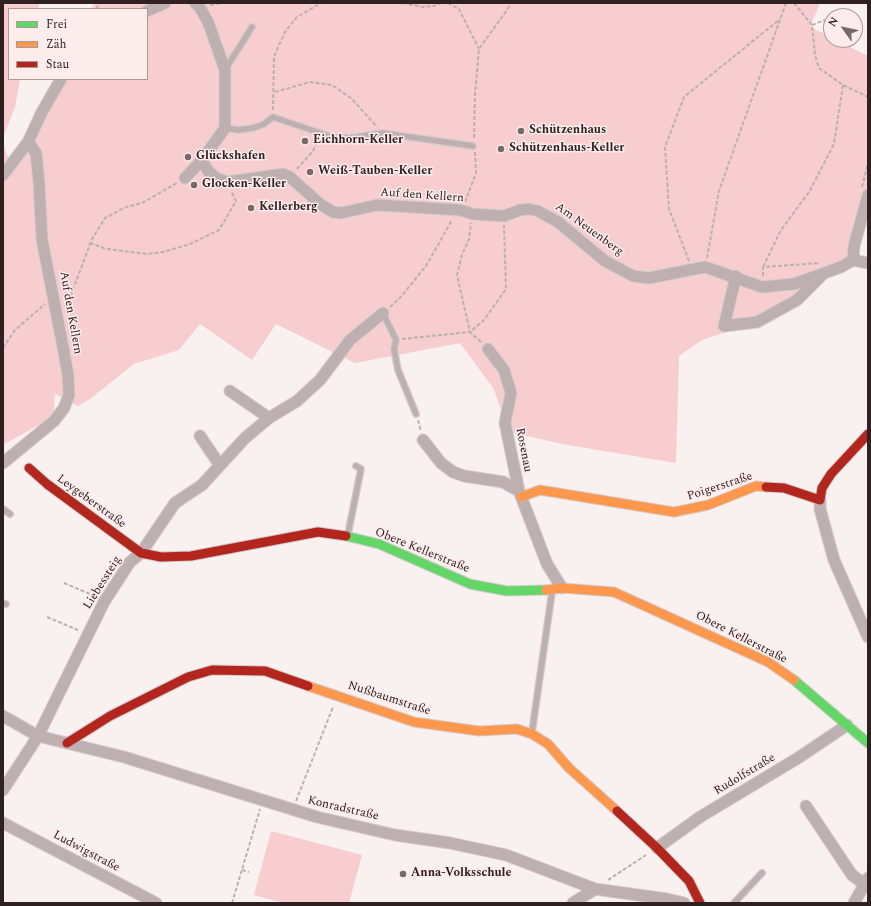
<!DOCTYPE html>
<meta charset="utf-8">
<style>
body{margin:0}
#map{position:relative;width:871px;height:906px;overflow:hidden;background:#f9f0f0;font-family:Spectral,serif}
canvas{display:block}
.frame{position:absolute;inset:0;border:4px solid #2f2021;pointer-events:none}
.legend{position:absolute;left:8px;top:8px;width:140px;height:72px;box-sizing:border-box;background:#fdecec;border:1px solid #ab9a9b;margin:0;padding:5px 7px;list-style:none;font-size:12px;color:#2f2021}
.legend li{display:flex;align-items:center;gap:8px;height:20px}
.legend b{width:20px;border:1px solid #ab9a9b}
.north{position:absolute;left:823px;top:8px;width:40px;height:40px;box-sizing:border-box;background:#fdecec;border:1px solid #ab9a9b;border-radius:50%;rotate:303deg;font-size:11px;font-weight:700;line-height:16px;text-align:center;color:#2f2021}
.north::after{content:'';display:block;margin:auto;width:14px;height:18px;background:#766969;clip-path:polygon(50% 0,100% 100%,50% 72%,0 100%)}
</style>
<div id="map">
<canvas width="871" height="906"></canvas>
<div class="frame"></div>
<ul class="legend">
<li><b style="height:5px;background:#63d668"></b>Frei</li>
<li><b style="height:5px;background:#ff974d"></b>Zäh</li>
<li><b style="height:5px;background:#b3261e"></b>Stau</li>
</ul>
<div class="north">N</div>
</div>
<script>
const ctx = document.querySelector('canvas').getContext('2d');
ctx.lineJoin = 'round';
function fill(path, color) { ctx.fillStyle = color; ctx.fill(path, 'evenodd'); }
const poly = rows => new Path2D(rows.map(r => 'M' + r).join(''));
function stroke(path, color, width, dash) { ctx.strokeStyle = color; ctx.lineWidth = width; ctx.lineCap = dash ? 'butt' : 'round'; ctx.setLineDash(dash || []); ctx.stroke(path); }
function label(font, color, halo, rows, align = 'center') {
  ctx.font = font + ' Spectral,serif'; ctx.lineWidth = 3; ctx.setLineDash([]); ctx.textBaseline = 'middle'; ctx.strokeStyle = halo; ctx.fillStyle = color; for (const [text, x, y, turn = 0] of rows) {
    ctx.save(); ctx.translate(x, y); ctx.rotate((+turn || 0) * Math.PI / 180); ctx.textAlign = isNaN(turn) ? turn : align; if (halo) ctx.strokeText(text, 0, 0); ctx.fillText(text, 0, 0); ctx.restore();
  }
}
const green = poly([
 [3,3,40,3,38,9,9,9,9,79,20,79,15,107,4,135,4,147,9,160,32,125,56,79,147,79,147,9,91,9,94,3,820,3,810,27,831,37,831,40,836,40,868,56,868,181,849,259,766,319,702,340,679,356,676,463,562,444,510,432,493,388,460,343,355,363,276,324,252,360,200,324,179,350,134,364,90,399,78,406,55,394,53,417,3,445],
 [271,831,362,855,349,903,284,903,254,895]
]);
const path = poly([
 [403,3,422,7,434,6,442,3],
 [448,3,459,9,479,49],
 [794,3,812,25,815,55,819,68,843,85,868,97],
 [210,5,221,3],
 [96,9,100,3],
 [812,25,825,20],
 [275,92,310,82,332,85,352,99,377,127],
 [273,110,274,57,279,45,285,32,297,17,321,3],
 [474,138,475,94,479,49,509,7,510,3],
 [297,169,313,151,318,138],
 [862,187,868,163],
 [465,202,476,173,475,152],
 [90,243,106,249,146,254,163,252,190,244,219,230,236,201,231,191],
 [707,258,719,191,786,3],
 [689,261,669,209,665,147,684,97,780,19],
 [763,267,781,230,809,192,834,144,843,85],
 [763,276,763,267,820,263],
 [64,297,71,295,92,239,105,218,126,207,142,203,177,183],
 [390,307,399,299,426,266,452,220],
 [402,339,470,332,457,275,462,255,469,239,471,223],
 [481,342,470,332,484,320,506,289,504,225],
 [3,348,15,330,45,304],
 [418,420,421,431],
 [64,583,97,597],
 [47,617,78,630],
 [296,801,333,707],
 [242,870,249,872],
 [608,880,646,855],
 [232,903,260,809]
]);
const lane = poly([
 [225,70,252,27],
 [225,128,238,130,253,128,264,124,273,117,332,137,350,138,382,133,473,146],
 [383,313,396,340,394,349,398,370,416,414],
 [3,509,10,514],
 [348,534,361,469,356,466],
 [3,603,6,604],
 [532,732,552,592],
 [734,903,762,873]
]);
const street = poly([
 [147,11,165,3],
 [202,160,208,171,216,178,227,182,283,174,290,177,320,204,333,212,341,213,377,205,460,210,473,214,504,216,520,210,529,209,538,211,558,222,605,261,633,276,649,278,705,267,762,287,794,284,841,267,853,260],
 [3,175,28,142,42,112,61,79],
 [185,178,202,160,225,128,225,70,208,22,199,6,195,3],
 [853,260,854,246,868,195],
 [853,260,868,263],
 [736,276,724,326,757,322,797,300,822,275],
 [488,349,504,370,511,393,505,423,519,491,547,564,562,588],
 [230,391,269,418],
 [200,436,219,464],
 [423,440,441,463,453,472,464,476,503,482,519,491],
 [3,463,54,421,64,408,69,395,68,375,63,347,42,240,39,183,36,153,28,142],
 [820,500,820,509,834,560,868,637],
 [3,716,38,736,124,757,317,817,395,835,450,843,506,855,595,889,667,899,684,903],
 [3,790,38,736,104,602,130,562,141,553,175,503,202,485,245,438,269,418,297,401,320,380,350,340,383,313],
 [806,806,852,875,864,884],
 [3,823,156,903],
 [657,848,700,817,798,758,847,725],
 [573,903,595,889],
 [854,903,868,878]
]);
const fast = poly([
 [346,536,379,544,470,584,507,591,546,590],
 [794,680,868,743]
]);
const slow = poly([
 [521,497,540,490,674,512,708,505,756,486,766,487],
 [546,590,562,588,614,592,768,662,794,680],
 [308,686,414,722,479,731,517,729,532,734,548,744,569,768,617,811]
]);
const jam = poly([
 [29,468,47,484,141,553,161,557,191,556,318,532,346,536],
 [766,487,784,488,820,500,822,488,831,474,868,434],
 [67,743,110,716,188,677,212,670,265,671,308,686],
 [617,811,657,848,689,881,700,903]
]);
const markers = [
 [521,131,4,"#766969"],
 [305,141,4,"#766969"],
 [501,149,4,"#766969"],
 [188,157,4,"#766969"],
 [310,172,4,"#766969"],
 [194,185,4,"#766969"],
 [251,208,4,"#766969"],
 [403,874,4,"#766969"]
];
const poiNames = [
 ["Schützenhaus",529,131],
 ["Eichhorn-Keller",313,141],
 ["Schützenhaus-Keller",509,149],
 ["Glückshafen",196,157],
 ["Weiß-Tauben-Keller",318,172],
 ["Glocken-Keller",202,185],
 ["Kellerberg",259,208],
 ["Anna-Volksschule",411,874]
];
const streetNames = [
 ["Auf den Kellern",422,196,4],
 ["Am Neuenberg",589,230,36],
 ["Auf den Kellern",70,313,80],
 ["Rosenau",523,450,79],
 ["Poigerstraße",720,487,-18],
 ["Leygeberstraße",91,502,36],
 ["Obere Kellerstraße",422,551,22],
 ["Liebessteig",103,583,-58],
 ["Obere Kellerstraße",741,638,27],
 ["Nußbaumstraße",389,699,18],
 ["Rudolfstraße",745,775,-31],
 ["Konradstraße",343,809,13],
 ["Ludwigstraße",86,852,28]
];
fill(green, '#f7cdd0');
stroke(lane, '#d4cbcc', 8);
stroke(street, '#d4cbcc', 13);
stroke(fast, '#d4cbcc', 11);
stroke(slow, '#d4cbcc', 11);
stroke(jam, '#d4cbcc', 11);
stroke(path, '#bcb1b1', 2, [4, 2]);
stroke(lane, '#beafb0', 5.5);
stroke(street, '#beafb0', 11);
stroke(fast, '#63d668', 9);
stroke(slow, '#ff974d', 9);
stroke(jam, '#b3261e', 9);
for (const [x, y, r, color] of markers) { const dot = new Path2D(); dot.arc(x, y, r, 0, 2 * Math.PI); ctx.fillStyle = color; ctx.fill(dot); stroke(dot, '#fdecec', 1.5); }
label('bold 12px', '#2f2021', '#fdecec', poiNames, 'left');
label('12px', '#2f2021', '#fdecec', streetNames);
</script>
